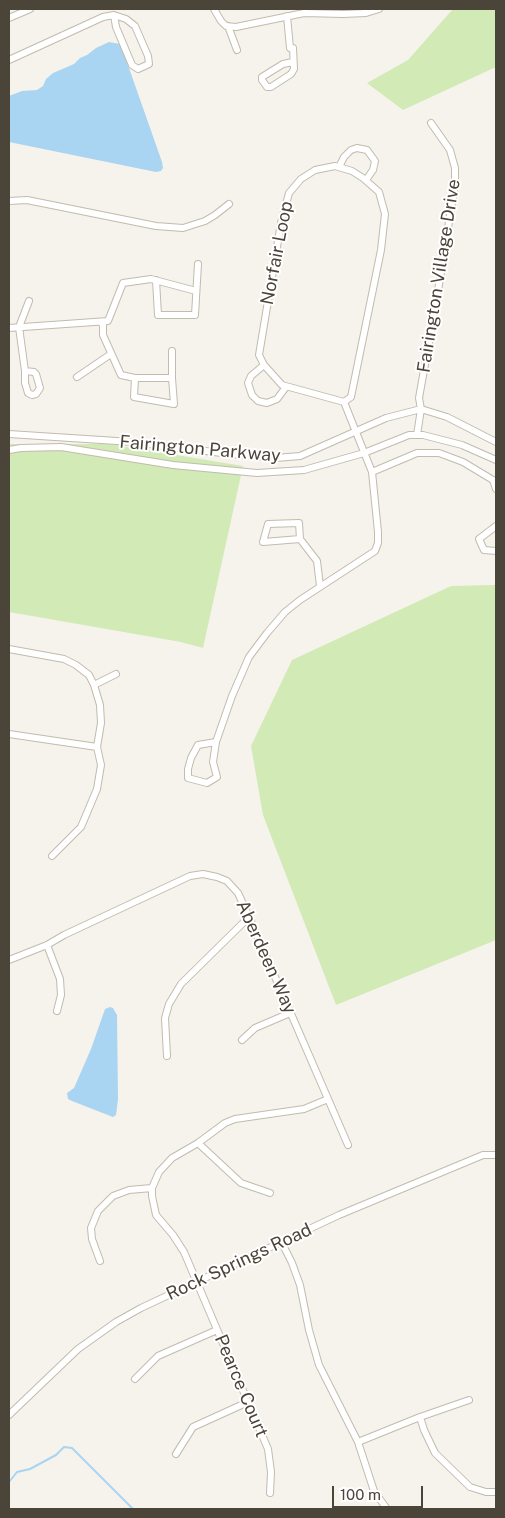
<!DOCTYPE html>
<style>
body{margin:0}
#map{position:relative;width:505px;height:1518px;overflow:hidden;background:#f6f3ec;font-family:"Public Sans",sans-serif}
canvas{display:block}
.frame{position:absolute;inset:0;border:10px solid #4b4439;pointer-events:none}
.scale{position:absolute;left:332px;top:1486px;width:91px;height:22px;box-sizing:border-box;border:2px solid #4b4439;border-top:0;padding-left:6px;font-size:15px;line-height:18px;white-space:nowrap;color:#4b4439;-webkit-text-stroke:4px #fff;paint-order:stroke}
</style>
<div id="map">
<canvas width="505" height="1518"></canvas>
<div class="frame"></div>
<div class="scale">100 m</div>
</div>
<script>
const ctx = document.querySelector('canvas').getContext('2d');
ctx.lineJoin = 'round';
function fill(path, color) { ctx.fillStyle = color; ctx.fill(path, 'evenodd'); }
const poly = rows => new Path2D(rows.map(r => 'M' + r).join(''));
function stroke(path, color, width, dash) { ctx.strokeStyle = color; ctx.lineWidth = width; ctx.lineCap = dash ? 'butt' : 'round'; ctx.setLineDash(dash || []); ctx.stroke(path); }
function label(font, color, halo, rows, align = 'center') {
  ctx.font = font + ' "Public Sans",sans-serif'; ctx.lineWidth = 4; ctx.setLineDash([]); ctx.textBaseline = 'middle'; ctx.strokeStyle = halo; ctx.fillStyle = color; for (const [text, x, y, turn = 0] of rows) {
    ctx.save(); ctx.translate(x, y); ctx.rotate((+turn || 0) * Math.PI / 180); ctx.textAlign = isNaN(turn) ? turn : align; if (halo) ctx.strokeText(text, 0, 0); ctx.fillText(text, 0, 0); ctx.restore();
  }
}
const green = poly([
 [453,9,496,9,496,67,403,110,367,83,408,60],
 [9,444,109,444,243,466,203,648,181,642,9,612],
 [496,585,496,940,336,1005,263,815,251,746,292,660,451,586]
]);
const water = poly([
 [109,42,120,44,123,51,162,162,163,168,161,171,156,172,9,142,9,96,22,91,37,90,43,86,46,79,53,73,74,64,80,58,87,55,96,48],
 [110,1007,113,1008,117,1015,118,1099,116,1115,113,1117,72,1101,68,1099,67,1093,74,1088,91,1049,105,1009]
]);
const stream = poly([
 [9,1482,17,1472,30,1469,56,1455,64,1447,72,1448,133,1509]
]);
const minor = poly([
 [214,9,221,21,226,26,236,27,304,13,343,14,366,13,379,9],
 [287,16,290,48,293,48,294,69,291,74,271,87,267,87,262,80,262,77,283,64,293,62],
 [9,18,30,9],
 [228,26,237,50],
 [9,60,103,17,114,15,126,19,135,26,148,56,149,64,138,69,132,65,116,27,114,15],
 [339,167,344,157,351,150,357,148,367,150,375,161,373,170,366,180],
 [9,201,27,200,156,226,183,228,205,221,215,215,229,204],
 [156,280,158,315,195,315,198,264],
 [101,322,103,325,103,335,121,375,135,378,172,378],
 [9,328,108,321,123,283,151,279,196,291],
 [264,365,251,376,248,383,252,395,258,401,267,403,277,399,286,387],
 [25,371,34,372,36,374,40,388,36,394,32,395,28,393,25,383,25,371,19,327,29,301],
 [77,377,111,354],
 [135,378,134,397,174,404,172,378,172,351],
 [9,434,132,442,230,454,276,458,300,456,386,418,421,409,447,417,496,442],
 [417,435,421,409,419,398,437,297,455,184,455,168,450,150,431,123],
 [9,450,21,448,61,447,173,465,257,473,304,470,364,453,409,435,423,435,462,445,496,460],
 [372,472,417,453,439,453,463,462,493,480,496,489],
 [496,526,479,539,484,550,496,551],
 [300,539,263,542,268,524,299,523,300,539,317,561,320,586],
 [9,649,64,659,76,665,89,675,94,685,100,705,101,723,97,747,101,765,97,789,81,827,52,856],
 [94,685,116,674],
 [9,734,97,747],
 [216,742,213,762,217,777,207,783,188,778,188,769,191,758,198,745,216,742,232,696,249,657,267,633,285,612,300,600,375,551,378,543,378,532,372,472,344,402,282,385,264,365,259,355,281,223,289,193,301,179,315,170,335,166,352,171,363,178,379,192,385,214,381,250,351,397,344,402],
 [47,945,60,979,61,995,57,1011],
 [9,960,47,945,64,935,190,876,203,874,217,877,227,881,238,893,249,917,348,1145],
 [242,1040,255,1028,290,1013],
 [167,1056,165,1018,169,1004,181,984,249,917],
 [198,1143,241,1183,270,1193],
 [282,1243,292,1263,300,1285,309,1330,319,1365,358,1442,374,1491,387,1509],
 [100,1261,92,1239,91,1228,98,1211,113,1196,129,1190,152,1188],
 [135,1379,158,1356,217,1330],
 [9,1415,78,1349,116,1322,141,1308,339,1215,483,1155,496,1155],
 [420,1417,424,1430,435,1453,470,1487,486,1492,496,1492],
 [358,1442,420,1417,469,1400],
 [176,1454,193,1427,248,1402],
 [270,1493,271,1472,268,1449,184,1252,173,1235,156,1215,152,1196,152,1188,159,1172,172,1158,198,1143,225,1123,235,1119,304,1109,328,1099]
]);
const streetNames = [
 ["Norfair Loop",277,253,-79],
 ["Fairington Village Drive",439,276,-81],
 ["Fairington Parkway",200,449,5],
 ["Aberdeen Way",266,957,66],
 ["Rock Springs Road",239,1262,-25],
 ["Pearce Court",241,1386,67]
];
fill(green, '#d2eab5');
fill(water, '#a9d4f2');
stroke(stream, '#a9d4f2', 2);
stroke(minor, '#c2bbae', 8);
stroke(minor, '#fff', 6);
label('18px', '#4b4439', '#fff', streetNames);
</script>
